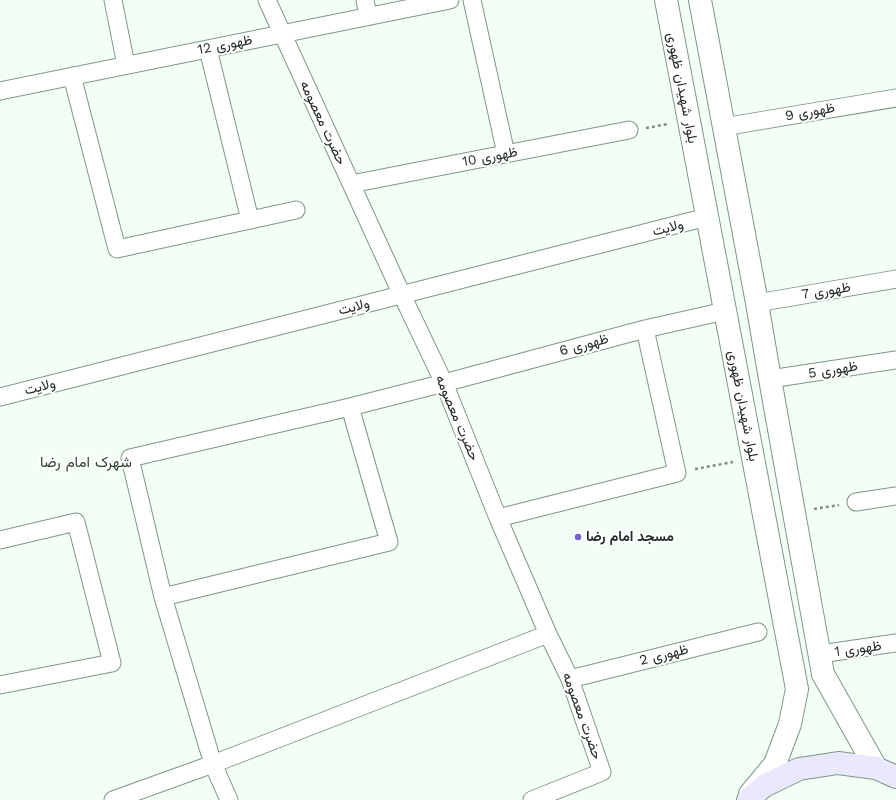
<!DOCTYPE html>
<meta charset="utf-8">
<style>
body{margin:0}
canvas{display:block;background:#f3fef6}
</style>
<canvas width="896" height="800"></canvas>
<script>
const ctx = document.querySelector('canvas').getContext('2d');
ctx.lineJoin = 'round';
const poly = rows => new Path2D(rows.map(r => 'M' + r).join(''));
function stroke(path, color, width, dash) { ctx.strokeStyle = color; ctx.lineWidth = width; ctx.lineCap = dash ? 'butt' : 'round'; ctx.setLineDash(dash || []); ctx.stroke(path); }
function label(font, color, halo, rows, align = 'center') {
  ctx.font = font + ' "Work Sans",Vazirmatn,sans-serif'; ctx.lineWidth = 4; ctx.setLineDash([]); ctx.textBaseline = 'middle'; ctx.strokeStyle = halo; ctx.fillStyle = color; for (const [text, x, y, turn = 0] of rows) {
    ctx.save(); ctx.translate(x, y); ctx.rotate((+turn || 0) * Math.PI / 180); ctx.textAlign = isNaN(turn) ? turn : align; if (halo) ctx.strokeText(text, 0, 0); ctx.fillText(text, 0, 0); ctx.restore();
  }
}
const path = poly([
 [646,128,668,124],
 [695,469,733,462],
 [814,509,839,505]
]);
const minor = poly([
 [113,0,126,65],
 [267,0,402,295,444,383,498,518,548,634,570,679,602,772,532,800],
 [365,0,368,16],
 [472,0,506,154],
 [208,49,250,220],
 [72,76,117,249,296,210],
 [0,91,450,0],
 [723,127,896,98],
 [351,184,629,130],
 [757,303,896,279],
 [770,379,896,360],
 [0,397,707,217],
 [856,502,896,496],
 [498,518,677,473,645,329],
 [0,540,76,522,112,663,0,685],
 [163,597,389,542,350,407],
 [820,654,896,643],
 [570,679,758,632],
 [113,800,213,764,548,634],
 [229,800,213,764,163,597,130,458,350,407,444,383,645,329,725,311]
]);
const tertiary = poly([
 [666,0,797,689,790,724,775,764,750,794],
 [700,0,757,303,770,379,823,674,876,768]
]);
const secondary = poly([
 [748,800,764,786,799,769,838,763,876,768,896,777]
]);
const markers = [
 [578,537,4,"#755ed8"]
];
const streetNames = [
 ["ظهوری 12",225,45,-11],
 ["بلوار شهیدان ظهوری",682,88,79],
 ["ظهوری 9",810,112,-10],
 ["حضرت معصومه",323,123,65],
 ["ظهوری 10",490,157,-11],
 ["ولایت",668,228,-14],
 ["ظهوری 7",826,291,-9],
 ["ولایت",354,307,-14],
 ["ظهوری 6",584,345,-15],
 ["ظهوری 5",833,370,-9],
 ["ولایت",40,387,-14],
 ["بلوار شهیدان ظهوری",743,406,79],
 ["حضرت معصومه",457,418,67],
 ["ظهوری 1",858,649,-8],
 ["ظهوری 2",664,655,-14],
 ["حضرت معصومه",582,716,70]
];
const poiNames = [
 ["مسجد امام رضا",586,537]
];
const neighbourhoodNames = [
 ["شهرک امام رضا",86,463]
];
stroke(minor, '#7e9885', 19);
stroke(tertiary, '#7e9885', 24);
stroke(secondary, '#7e9885', 24);
stroke(path, '#828d85', 2.5, [3, 3]);
stroke(minor, '#fff', 17);
stroke(tertiary, '#fff', 22);
stroke(secondary, '#eae8fe', 22);
for (const [x, y, r, color] of markers) { const dot = new Path2D(); dot.arc(x, y, r, 0, 2 * Math.PI); ctx.fillStyle = color; ctx.fill(dot); stroke(dot, '#fff', 1.5); }
label('14px', '#212b23', '#fff', streetNames);
label('bold 14px', '#212b23', '#fff', poiNames, 'left');
label('15px', '#29402f', '#fff', neighbourhoodNames);
</script>
